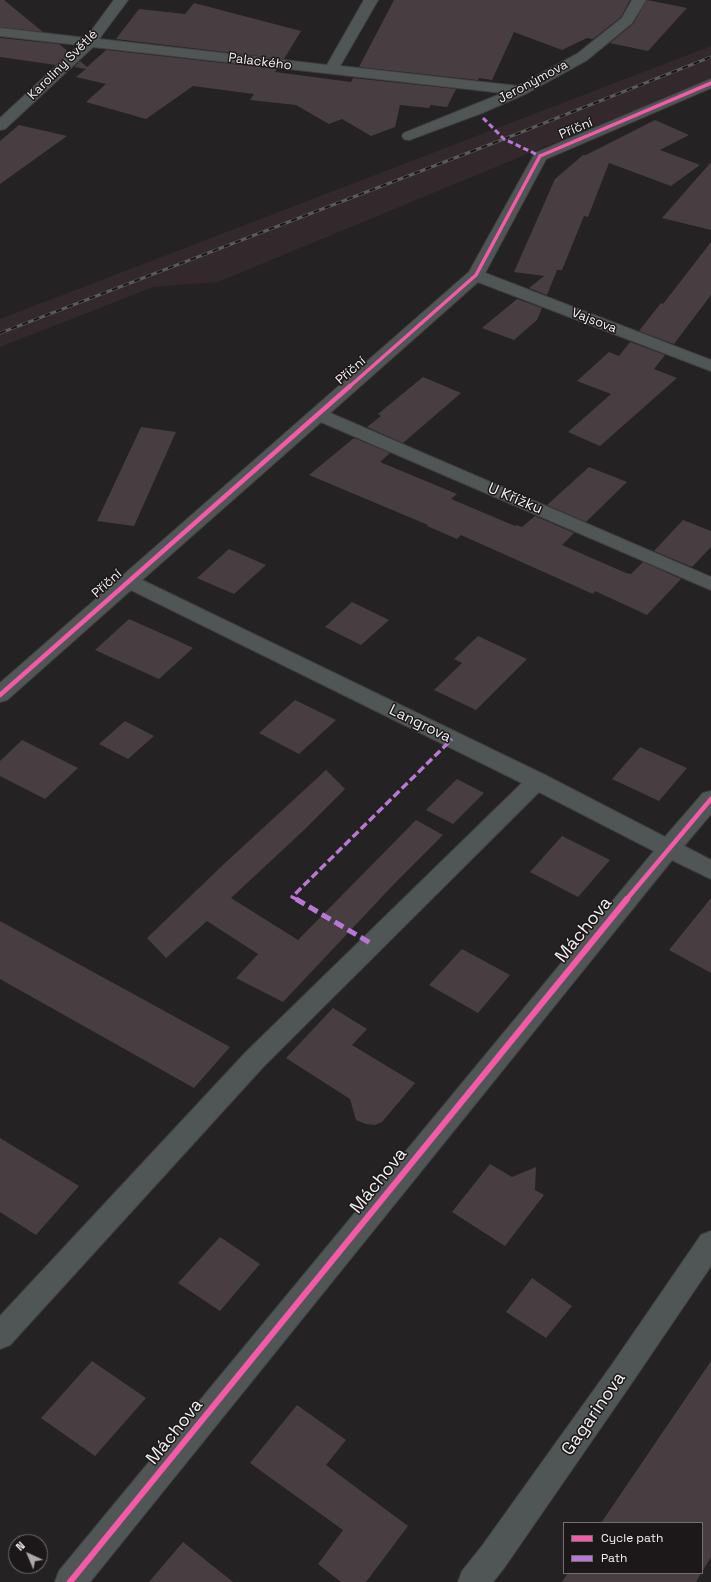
<!DOCTYPE html>
<meta charset="utf-8">
<style>
body{margin:0}
#map{position:relative;width:711px;height:1582px;overflow:hidden;background:#252223;font-family:"Space Grotesk",sans-serif}
canvas{display:block}
.legend{position:absolute;left:563px;top:1522px;width:140px;height:52px;box-sizing:border-box;background:#1c1819;border:1px solid #726f70;margin:0;padding:5px 7px;list-style:none;font-size:12px;color:#f4f1f2}
.legend li{display:flex;align-items:center;gap:8px;height:20px}
.legend b{width:20px;border:1px solid #726f70}
.north{position:absolute;left:8px;top:1534px;width:40px;height:40px;box-sizing:border-box;background:#1c1819;border:1px solid #726f70;border-radius:50%;rotate:316deg;font-size:11px;font-weight:700;line-height:16px;text-align:center;color:#f4f1f2}
.north::after{content:'';display:block;margin:auto;width:14px;height:18px;background:#aca9aa;clip-path:polygon(50% 0,100% 100%,50% 72%,0 100%)}
</style>
<div id="map">
<canvas width="711" height="1582"></canvas>
<ul class="legend">
<li><b style="height:5px;background:#f35aa7"></b>Cycle path</li>
<li><b style="height:5px;background:#ba77d6"></b>Path</li>
</ul>
<div class="north">N</div>
</div>
<script>
const ctx = document.querySelector('canvas').getContext('2d');
ctx.lineJoin = 'round';
function fill(path, color) { ctx.fillStyle = color; ctx.fill(path, 'evenodd'); }
const poly = rows => new Path2D(rows.map(r => 'M' + r).join(''));
function stroke(path, color, width, dash) { ctx.strokeStyle = color; ctx.lineWidth = width; ctx.lineCap = dash ? 'butt' : 'round'; ctx.setLineDash(dash || []); ctx.stroke(path); }
function label(font, color, halo, rows, align = 'center') {
  ctx.font = font + ' "Space Grotesk",sans-serif'; ctx.lineWidth = 3; ctx.setLineDash([]); ctx.textBaseline = 'middle'; ctx.strokeStyle = halo; ctx.fillStyle = color; for (const [text, x, y, turn = 0] of rows) {
    ctx.save(); ctx.translate(x, y); ctx.rotate((+turn || 0) * Math.PI / 180); ctx.textAlign = isNaN(turn) ? turn : align; if (halo) ctx.strokeText(text, 0, 0); ctx.fillText(text, 0, 0); ctx.restore();
  }
}
const built = poly([
 [711,46,711,78,218,282,153,287,0,347,0,319]
]);
const building = poly([
 [0,0,4,0,43,32,0,27],
 [394,0,630,0,621,17,593,39,587,38,562,50,514,32,492,80,479,78,478,80,359,67],
 [647,0,687,8,648,51,610,43,633,24],
 [194,3,301,31,284,59,116,39,139,9,185,14],
 [0,38,59,44,69,52,56,65,0,57],
 [106,50,277,69,275,72,351,82,353,78,456,89,447,107,431,105,429,108,400,105,395,127,371,136,342,119,329,124,296,105,250,100,254,94,193,86,146,119,86,102,106,84,76,77,86,69,74,67,80,61,87,67],
 [655,120,689,135,660,150,700,165,671,186,609,163,588,217,584,216,562,270,557,270,547,295,529,288,544,276,514,272,555,179,583,155,586,155],
 [19,125,67,136,0,184,0,141],
 [711,162,711,230,662,218],
 [711,242,711,295,674,344,639,331,661,303,663,304],
 [517,299,542,308,537,320,514,340,482,328],
 [630,342,665,355,654,369,677,378,600,446,568,432,611,394,577,381,609,352,619,356],
 [423,377,461,393,403,443,367,427,381,416,378,414],
 [141,427,176,432,134,526,97,521],
 [354,438,390,453,380,462,457,494,451,499,515,526,516,525,522,527,535,516,574,533,562,545,626,573,631,574,643,562,681,579,647,615,595,591,593,594,461,535,457,539,427,526,428,525,309,475],
 [589,467,627,482,586,522,547,505],
 [683,520,711,531,711,547,692,567,654,551],
 [229,549,266,565,234,594,197,578],
 [352,602,389,620,361,645,325,627],
 [129,619,174,639,193,648,159,679,95,650],
 [478,636,527,659,476,710,434,690,462,663,454,659],
 [295,700,336,720,299,754,259,733],
 [125,721,154,736,128,759,99,744],
 [22,740,78,768,45,799,0,776,0,761],
 [640,747,687,768,659,801,612,779],
 [326,770,345,789,303,831,231,898,298,940,416,820,443,835,395,883,283,1002,236,978,258,954,207,921,166,958,147,938,225,863],
 [457,779,484,793,453,824,426,810],
 [562,836,610,860,578,897,530,872],
 [711,898,711,973,669,950],
 [0,921,137,996,230,1047,194,1088,0,979],
 [462,949,510,975,478,1013,429,985],
 [333,1008,367,1029,352,1045,415,1083,382,1122,375,1125,366,1124,356,1120,350,1099,286,1058],
 [0,1138,79,1186,36,1235,0,1212],
 [490,1164,512,1177,536,1167,535,1190,544,1195,505,1246,452,1212],
 [220,1237,260,1264,220,1311,178,1283],
 [532,1278,572,1306,546,1338,506,1312],
 [92,1361,146,1398,95,1456,41,1418],
 [711,1361,711,1557,702,1572,702,1523,601,1523],
 [297,1405,346,1440,326,1465,408,1526,366,1582,341,1582,318,1564,343,1530,250,1463],
 [183,1542,233,1582,149,1582],
 [568,1573,701,1573,696,1582,562,1582]
]);
const minor = poly([
 [114,0,128,0,99,39,327,65,364,0,378,0,340,66,518,86,577,54,622,18,632,0,646,0,632,23,587,60,525,94,482,113,409,140,404,139,402,136,404,133,503,93,93,47,5,129,0,130,0,118,79,45,0,36,0,28,86,38,114,0],
 [711,79,711,88,546,159,485,273,711,360,711,371,478,282,330,413,711,577,711,590,321,422,142,580,545,775,665,837,703,793,711,791,711,814,684,846,711,860,711,879,672,860,90,1582,55,1582,59,1571,654,851,539,792,264,1066,10,1345,0,1349,0,1316,246,1052,522,783,131,590,7,700,0,702,0,683,469,272,535,153,711,79],
 [711,1231,711,1266,631,1384,504,1568,493,1582,458,1582,462,1571,482,1546,611,1366,701,1235,711,1231]
]);
const rail = poly([
 [0,333,504,139,711,57]
]);
const quietFar2 = poly([
 [483,118,504,139,540,156]
]);
const quietFar1 = poly([
 [298,900,292,897,452,739]
]);
const quiet = poly([
 [296,899,372,944]
]);
const cyclewayFar2 = poly([
 [349,387,476,275,540,156,711,83]
]);
const cyclewayFar1 = poly([
 [0,695,350,386],
 [626,900,711,799]
]);
const cycleway = poly([
 [70,1582,627,899]
]);
const farStreetnames = [
 ["Palackého",260,62,7],
 ["Karoliny Světlé",63,65,-45],
 ["Jeronýmova",533,82,-28],
 ["Příční",576,129,-23],
 ["Vajsova",594,321,21],
 ["Příční",351,371,-41],
 ["Příční",107,584,-42]
];
const streetNames = [
 ["U Křížku",515,499,23],
 ["Langrova",420,724,26]
];
const nearStreetnames = [
 ["Máchova",584,930,-51],
 ["Máchova",379,1181,-51],
 ["Gagarinova",594,1414,-55],
 ["Máchova",175,1432,-51]
];
fill(built, '#33292d');
fill(building, '#483e41');
stroke(minor, '#414040', 2);
fill(minor, '#505656');
stroke(rail, '#595a5a', 3);
stroke(rail, '#1c1819', 2, [6]);
stroke(quietFar2, '#ba77d6', 3, [5.5, 3]);
stroke(quietFar1, '#ba77d6', 3.5, [8, 3.5]);
stroke(quiet, '#ba77d6', 5, [10, 5]);
stroke(cyclewayFar2, '#f35aa7', 3.5);
stroke(cyclewayFar1, '#f35aa7', 4.5);
stroke(cycleway, '#f35aa7', 6);
label('13px', '#f4f1f2', '#1c1819', farStreetnames);
label('15px', '#f4f1f2', '#1c1819', streetNames);
label('18px', '#f4f1f2', '#1c1819', nearStreetnames);
</script>
